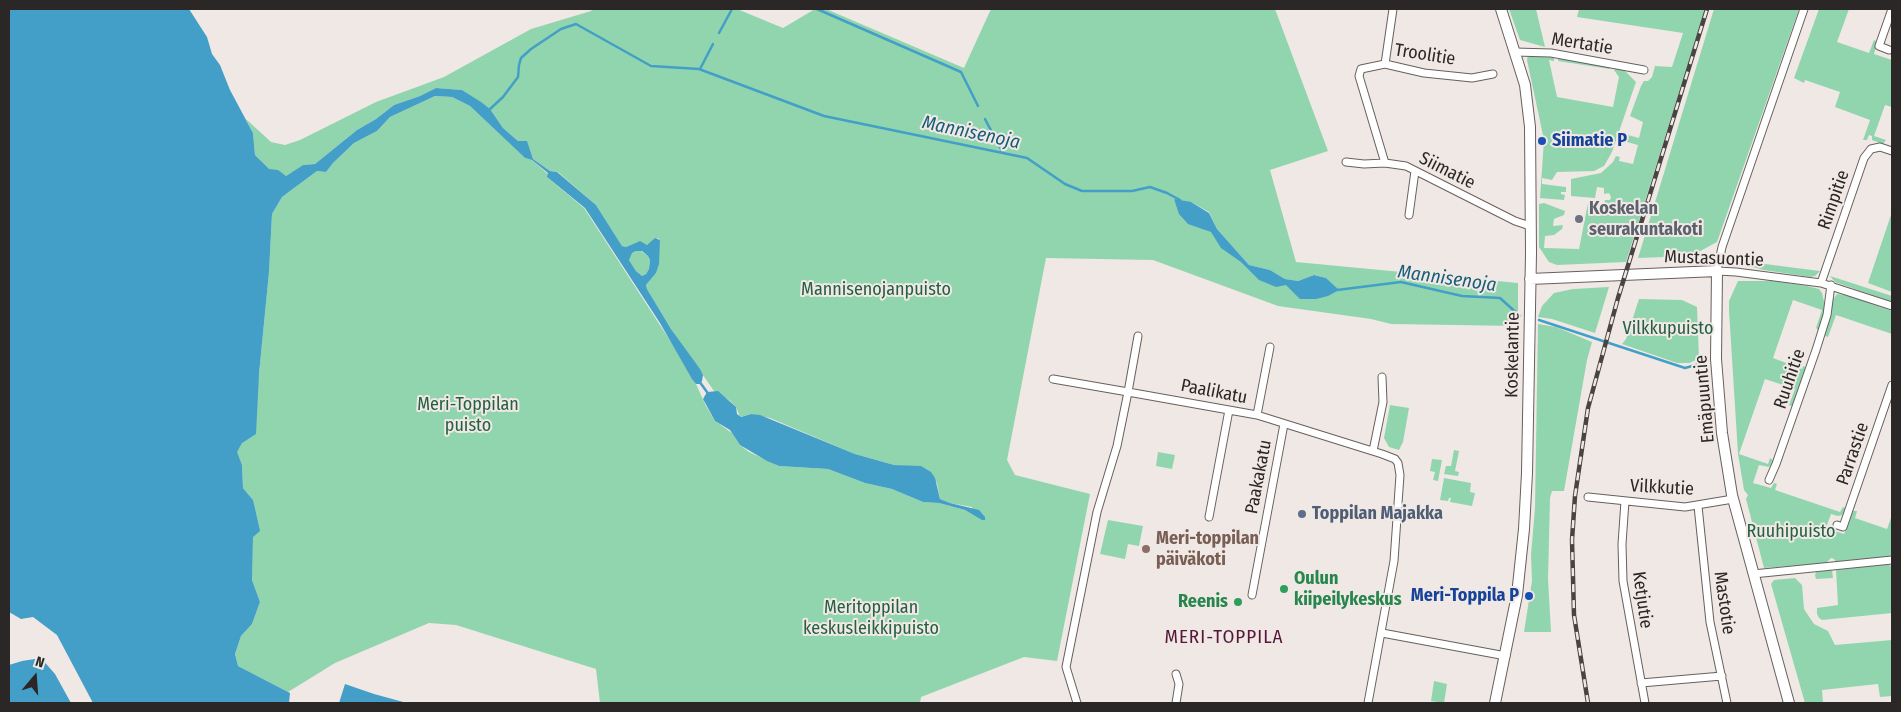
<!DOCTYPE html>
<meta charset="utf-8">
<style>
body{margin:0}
#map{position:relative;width:1901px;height:712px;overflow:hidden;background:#f0e8e4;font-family:"Fira Sans Condensed",sans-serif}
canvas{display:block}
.frame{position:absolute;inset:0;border:10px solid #2a2726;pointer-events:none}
.north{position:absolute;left:10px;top:652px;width:50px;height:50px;-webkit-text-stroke:4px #f0e8e4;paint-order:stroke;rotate:18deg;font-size:14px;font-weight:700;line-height:20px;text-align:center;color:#2a2726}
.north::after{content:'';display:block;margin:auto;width:18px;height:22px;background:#2a2726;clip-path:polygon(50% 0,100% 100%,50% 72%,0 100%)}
</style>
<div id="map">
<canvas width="1901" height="712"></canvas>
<div class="frame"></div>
<div class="north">N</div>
</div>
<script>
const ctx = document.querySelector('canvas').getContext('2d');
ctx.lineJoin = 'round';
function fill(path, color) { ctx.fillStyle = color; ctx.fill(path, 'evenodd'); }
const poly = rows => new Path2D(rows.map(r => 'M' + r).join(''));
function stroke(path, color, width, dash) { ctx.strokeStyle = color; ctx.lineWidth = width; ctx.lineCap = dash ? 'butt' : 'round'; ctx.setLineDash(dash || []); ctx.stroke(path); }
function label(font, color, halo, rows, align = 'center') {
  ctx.font = font + ' "Fira Sans Condensed",sans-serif'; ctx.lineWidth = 4; ctx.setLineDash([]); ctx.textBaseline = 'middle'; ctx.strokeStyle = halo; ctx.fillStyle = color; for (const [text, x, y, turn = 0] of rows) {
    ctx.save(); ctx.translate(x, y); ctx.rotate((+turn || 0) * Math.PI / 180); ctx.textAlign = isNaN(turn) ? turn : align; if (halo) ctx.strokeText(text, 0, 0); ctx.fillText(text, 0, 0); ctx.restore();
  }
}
const green = poly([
 [592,9,737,9,783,28,815,9,826,9,964,68,991,9,1275,9,1328,151,1270,170,1296,262,1518,283,1518,326,1391,324,1371,319,1278,306,1153,260,1046,258,1007,460,1015,475,1090,494,1057,661,1024,657,921,697,920,703,600,703,596,669,456,625,429,623,335,663,288,692,238,666,235,654,241,636,252,624,260,602,252,580,253,500,243,488,242,465,236,452,242,443,259,374,269,272,272,214,282,197,317,171,326,172,333,163,354,143,377,131,390,117,435,96,452,97,470,106,525,158,532,160,548,174,548,178,584,208,680,356,696,384,706,406,715,421,732,433,740,445,749,452,779,466,828,469,865,483,892,489,923,502,939,503,965,510,974,515,972,507,950,503,940,499,937,483,917,467,894,465,855,454,770,418,751,414,740,417,736,407,729,400,714,391,671,329,647,289,646,285,656,273,660,240,658,238,647,245,638,242,626,247,622,246,596,205,558,172,550,171,533,159,527,142,518,141,503,128,490,109,462,90,436,88,420,96,394,105,376,119,357,130,315,164,303,165,286,176,269,170,255,155,253,133,246,119,271,142,285,145,300,140,376,102,444,77,531,29,591,11],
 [1191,202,1209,212,1217,229,1249,265,1270,270,1285,279,1298,281,1314,275,1326,278,1338,290,1263,279,1227,246],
 [1509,9,1536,9,1545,47,1520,40],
 [1579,9,1705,9,1626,262,1557,265,1549,262,1539,247,1539,204,1544,203,1565,211,1564,215,1554,219,1553,226,1563,225,1562,229,1554,235,1545,236,1544,248,1579,249,1588,203,1603,205,1605,200,1610,200,1611,197,1609,193,1604,194,1604,188,1597,187,1595,198,1571,196,1571,179,1601,173,1613,162,1616,156,1620,157,1619,161,1633,164,1638,145,1627,142,1622,138,1624,134,1639,138,1643,122,1630,116,1641,86,1644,81,1648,81,1652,77,1655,66,1672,67,1683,33,1577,17],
 [1714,9,1799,9,1717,242,1691,256,1638,258],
 [1819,9,1849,9,1837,42,1869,53,1874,40,1877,42,1874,54,1892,60,1892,107,1885,105,1874,136,1886,140,1883,144,1872,140,1872,136,1869,135,1867,140,1863,140,1870,120,1835,107,1840,92,1805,80,1804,83,1794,78],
 [1528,55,1554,57,1554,61,1549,60,1557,97,1613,107,1619,77,1614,70,1617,67,1624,70,1636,82,1612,152,1604,166,1594,171,1557,172,1552,180,1542,178,1542,184,1566,187,1566,192,1561,192,1561,194,1565,195,1564,200,1540,198,1544,140,1527,60],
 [1559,57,1610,67,1610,69,1558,61],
 [1892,212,1892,292,1868,283],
 [636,251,641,251,648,256,650,260,649,269,646,274,642,276,636,271,629,260,629,257,632,253],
 [1745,261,1757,263,1820,271,1815,276,1810,277,1764,270,1741,264],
 [1830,276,1892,296,1892,302,1835,282],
 [1738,281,1774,281,1807,286,1819,289,1822,293,1825,306,1821,326,1818,330,1816,328,1822,310,1793,300,1773,358,1802,369,1803,366,1805,367,1806,369,1794,405,1791,406,1789,405,1795,389,1765,379,1739,454,1768,464,1770,458,1774,461,1769,467,1759,465,1753,483,1771,488,1774,483,1777,484,1775,490,1840,512,1843,507,1846,508,1845,512,1842,515,1838,516,1831,514,1826,528,1844,534,1853,511,1857,511,1855,518,1887,529,1892,515,1892,557,1836,562,1834,559,1831,558,1826,563,1764,568,1746,499,1748,495,1744,490,1738,454,1729,311,1729,301],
 [1609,287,1595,333,1552,319,1538,317,1542,306,1554,293,1573,289],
 [1837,294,1849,296,1892,311,1892,334,1836,315,1828,337,1825,336,1832,301],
 [1639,299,1682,300,1697,307,1699,359,1689,363,1677,363,1622,344,1626,339],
 [1538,324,1556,327,1592,342,1587,360,1564,491,1552,491,1550,498,1548,579,1551,632,1524,632,1532,581,1531,555,1535,508],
 [1390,405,1409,408,1403,442,1399,450,1389,447,1384,438],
 [1454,450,1459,451,1455,471,1459,472,1458,476,1444,474,1446,466,1451,466],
 [1158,452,1175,455,1172,469,1156,466],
 [1432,459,1442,460,1438,481,1433,480,1435,472,1430,471],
 [1444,478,1471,483,1470,492,1475,493,1472,506,1450,502,1451,498,1449,498,1448,501,1440,500],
 [1108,520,1143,526,1139,546,1128,544,1125,559,1100,554],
 [1887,564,1891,566,1892,570,1892,613,1822,620,1819,618,1817,614,1817,608,1838,605,1836,570],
 [1832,570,1833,578,1816,579,1815,575,1816,572],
 [1795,578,1802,585,1804,609,1814,624,1828,631,1835,645,1892,640,1892,696,1880,697,1878,684,1822,690,1823,703,1805,703,1771,584,1774,580],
 [1434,681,1447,684,1444,703,1431,701]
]);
const water = poly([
 [9,9,189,9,207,37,212,54,220,65,230,90,253,133,255,155,269,169,278,170,286,176,303,165,315,164,357,130,376,119,394,105,420,96,436,88,462,90,481,102,490,109,503,128,518,141,527,141,533,159,550,171,557,172,596,205,622,246,626,247,640,241,647,245,655,238,660,240,659,264,656,273,646,285,647,289,671,329,700,369,703,375,702,381,700,384,696,384,692,379,660,323,585,208,547,177,548,173,532,160,525,158,470,106,452,97,435,96,390,117,377,131,354,143,333,163,326,172,317,171,282,197,272,214,269,272,259,374,256,434,242,443,237,452,242,465,243,488,253,500,260,531,253,537,252,580,260,602,252,624,241,636,235,654,238,666,290,693,289,703,93,703,57,635,33,617,21,619,9,612],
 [636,251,642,251,648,256,650,260,649,269,646,274,642,276,636,271,629,260,632,253],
 [1174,199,1191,202,1209,213,1217,229,1249,265,1270,270,1285,279,1298,281,1314,275,1326,278,1339,290,1328,296,1316,299,1300,299,1286,285,1276,287,1259,280,1241,262,1221,248,1211,232,1188,224,1179,214],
 [718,391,736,407,737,414,741,417,751,414,760,415,855,454,894,465,921,466,931,472,935,478,940,499,950,503,979,510,985,517,985,520,982,520,965,510,939,503,923,502,892,489,865,483,828,469,779,466,767,461,740,445,730,430,715,421,703,399,707,392],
 [41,658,55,674,71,703,9,703,9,665,22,661],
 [345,684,374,694,407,703,339,703]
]);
const stream = poly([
 [817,9,961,72,978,106],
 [719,33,732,9],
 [700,69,713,44],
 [489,110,503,97,518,77,519,65,521,58,531,49,561,29,576,24,651,66,699,69,824,116,1027,158,1065,184,1082,191,1132,191,1150,187,1167,193,1180,200],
 [985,119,1003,153],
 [1337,290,1401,282,1462,296,1500,298,1520,316],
 [1539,320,1685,368,1703,363],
 [699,381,707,392]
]);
const street = poly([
 [1804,9,1722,247,1717,271,1736,272,1821,283,1892,306],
 [1889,50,1879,46,1892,9],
 [1515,52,1551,53,1644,70],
 [1385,64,1393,9],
 [1346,162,1364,164,1385,163,1406,166,1515,221,1530,226],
 [1385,163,1359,76,1361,69,1385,64,1424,73,1472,78,1493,74],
 [1409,215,1415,171],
 [1821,283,1864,158,1871,149,1880,147,1892,151],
 [1053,379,1128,392,1138,336],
 [1257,415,1270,347],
 [1373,451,1383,402,1382,377],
 [1769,480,1776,464,1816,350,1827,315,1831,285],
 [1588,497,1685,507,1733,499],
 [1625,501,1622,544,1623,581,1645,703],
 [1698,506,1710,622,1727,703],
 [1209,517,1229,410],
 [1837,525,1843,527,1892,385],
 [1753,574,1892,560],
 [1252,595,1284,424],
 [1382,633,1506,656],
 [1641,683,1722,676],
 [1077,703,1066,667,1097,512,1117,446,1128,392,1257,415,1382,454,1395,459,1398,463,1400,475,1394,561,1368,703],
 [1176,703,1179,684,1176,674]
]);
const secondary = poly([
 [1530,279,1717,271,1716,359,1722,433,1732,495,1789,703],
 [1495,703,1517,595,1524,529,1527,473,1531,253,1530,127,1525,85,1501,9]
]);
const rail = poly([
 [1588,703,1574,615,1572,540,1575,496,1588,408,1618,298,1707,9]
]);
const markers = [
 [1542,141,5,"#1a4fb4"],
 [1579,219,5,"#6b7280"],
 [1302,514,5,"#5c6f8a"],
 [1146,549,5,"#8d6e63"],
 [1284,589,5,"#2e9e5b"],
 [1529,596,5,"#1a4fb4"],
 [1238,602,5,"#2e9e5b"]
];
const streetNames = [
 ["Mertatie",1582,44,9],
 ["Troolitie",1425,55,9],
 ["Siimatie",1447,171,27],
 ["Rimpitie",1834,200,-71],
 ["Mustasuontie",1714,259,2],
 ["Koskelantie",1513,355,-89],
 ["Ruuhitie",1790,379,-71],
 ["Paalikatu",1214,392,11],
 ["Emäpuuntie",1705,399,-95],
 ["Parrastie",1853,454,-71],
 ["Paakakatu",1259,477,-79],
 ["Vilkkutie",1662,488,3],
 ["Ketjutie",1642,600,82],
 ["Mastotie",1724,603,82]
];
const transitNames = [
 ["Siimatie P",1552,141],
 ["Meri-Toppila P",1519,596,"right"]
];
const worshipNames = [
 ["Koskelan",1589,209],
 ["seurakuntakoti",1589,230]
];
const parkNames = [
 ["Mannisenojanpuisto",876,290],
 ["Vilkkupuisto",1668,329],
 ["Meri-Toppilan",468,405],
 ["puisto",468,426],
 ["Ruuhipuisto",1791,532],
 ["Meritoppilan",871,608],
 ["keskusleikkipuisto",871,629]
];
const serviceNames = [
 ["Toppilan Majakka",1312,514]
];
const educationNames = [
 ["Meri-toppilan",1156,539],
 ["päiväkoti",1156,560]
];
const leisureNames = [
 ["Oulun",1294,579],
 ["kiipeilykeskus",1294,600],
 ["Reenis",1228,602,"right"]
];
const waterNames = [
 ["Mannisenoja",971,133,12],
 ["Mannisenoja",1447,279,8]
];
const neighbourhoodNames = [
 ["MERI-TOPPILA",1224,638]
];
fill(green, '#91d5ae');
fill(water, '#439fc7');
stroke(stream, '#439fc7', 2.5);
stroke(street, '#67605d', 9);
stroke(secondary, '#67605d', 12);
stroke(street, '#fff', 7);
stroke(secondary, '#fff', 10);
stroke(rail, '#484442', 4.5);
stroke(rail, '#f0e8e4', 2.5, [8]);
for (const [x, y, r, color] of markers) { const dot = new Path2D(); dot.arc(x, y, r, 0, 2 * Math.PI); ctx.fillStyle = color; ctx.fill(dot); stroke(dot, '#f0e8e4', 2); }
label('18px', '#2a2726', '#f0e8e4', streetNames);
label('bold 18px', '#164399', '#f0e8e4', transitNames, 'left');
label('bold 18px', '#5b616d', '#f0e8e4', worshipNames, 'left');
label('18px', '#246042', '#f0e8e4', parkNames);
label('bold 18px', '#4e5e75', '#f0e8e4', serviceNames, 'left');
label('bold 18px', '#785e54', '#f0e8e4', educationNames, 'left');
label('bold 18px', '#27864d', '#f0e8e4', leisureNames, 'left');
label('italic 19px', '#165d79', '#f0e8e4', waterNames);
ctx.letterSpacing = '1px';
label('19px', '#551739', '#f0e8e4', neighbourhoodNames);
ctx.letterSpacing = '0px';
</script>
